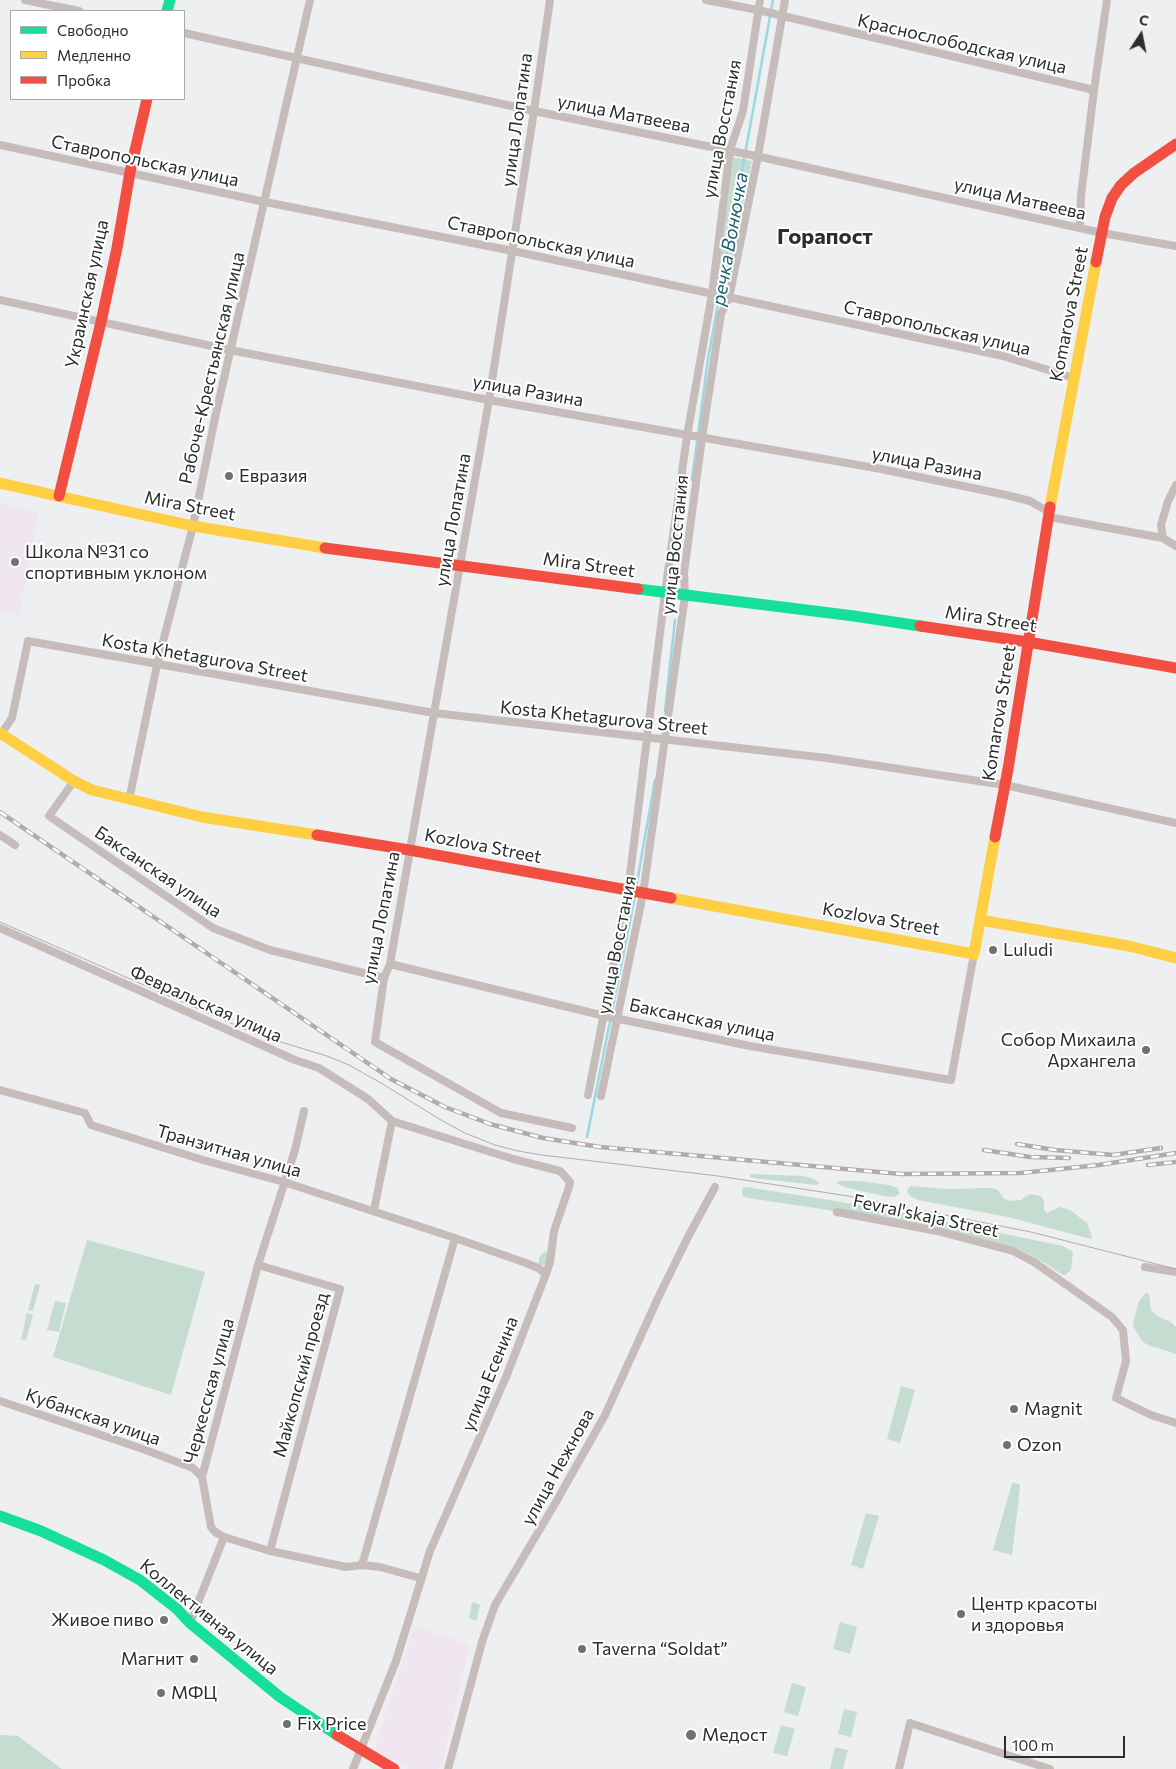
<!DOCTYPE html>
<meta charset="utf-8">
<style>
body{margin:0}
#map{position:relative;width:1176px;height:1769px;overflow:hidden;background:#edeff1;font-family:Commissioner,sans-serif}
canvas{display:block}
.legend{position:absolute;left:10px;top:10px;width:175px;height:90px;box-sizing:border-box;background:#fff;border:1px solid #aaabab;margin:0;padding:6px 9px;list-style:none;font-size:15px;color:#2b2d2e}
.legend li{display:flex;align-items:center;gap:10px;height:25px}
.legend b{width:25px;border:1px solid #aaabab}
.north{position:absolute;left:1116px;top:10px;width:50px;height:50px;-webkit-text-stroke:4px #fff;paint-order:stroke;rotate:11deg;font-size:14px;font-weight:700;line-height:20px;text-align:center;color:#2b2d2e}
.north::after{content:'';display:block;margin:auto;width:18px;height:22px;background:#2b2d2e;clip-path:polygon(50% 0,100% 100%,50% 72%,0 100%)}
.scale{position:absolute;left:1004px;top:1736px;width:121px;height:22px;box-sizing:border-box;border:2px solid #2b2d2e;border-top:0;padding-left:6px;font-size:15px;line-height:18px;white-space:nowrap;color:#2b2d2e;-webkit-text-stroke:4px #fff;paint-order:stroke}
</style>
<div id="map">
<canvas width="1176" height="1769"></canvas>
<ul class="legend">
<li><b style="height:6px;background:#16e098"></b>Свободно</li>
<li><b style="height:6px;background:#ffcf43"></b>Медленно</li>
<li><b style="height:6px;background:#f24e42"></b>Пробка</li>
</ul>
<div class="north">С</div>
<div class="scale">100 m</div>
</div>
<script>
const ctx = document.querySelector('canvas').getContext('2d');
ctx.lineJoin = 'round';
function fill(path, color) { ctx.fillStyle = color; ctx.fill(path, 'evenodd'); }
const poly = rows => new Path2D(rows.map(r => 'M' + r).join(''));
function stroke(path, color, width, dash) { ctx.strokeStyle = color; ctx.lineWidth = width; ctx.lineCap = dash ? 'butt' : 'round'; ctx.setLineDash(dash || []); ctx.stroke(path); }
function label(font, color, halo, rows, align = 'center') {
  ctx.font = font + ' Commissioner,sans-serif'; ctx.lineWidth = 4; ctx.setLineDash([]); ctx.textBaseline = 'middle'; ctx.strokeStyle = halo; ctx.fillStyle = color; for (const [text, x, y, turn = 0] of rows) {
    ctx.save(); ctx.translate(x, y); ctx.rotate((+turn || 0) * Math.PI / 180); ctx.textAlign = isNaN(turn) ? turn : align; if (halo) ctx.strokeText(text, 0, 0); ctx.fillText(text, 0, 0); ctx.restore();
  }
}
const education = poly([
 [0,503,39,512,19,616,0,612],
 [414,1626,470,1645,442,1764,438,1769,409,1769,377,1752,375,1746]
]);
const green = poly([
 [733,157,752,161,725,291,716,290],
 [750,1174,803,1176,814,1179,820,1183,816,1185,761,1179,750,1177],
 [838,1181,858,1181,889,1185,897,1188,900,1193,895,1197,884,1196,844,1187,837,1183],
 [911,1186,947,1189,990,1188,998,1190,1004,1199,1012,1201,1021,1200,1030,1194,1041,1196,1044,1201,1044,1210,1047,1213,1060,1207,1070,1210,1087,1223,1092,1237,1091,1239,1008,1217,918,1200,909,1195,907,1190],
 [747,1187,879,1208,1063,1246,1073,1252,1071,1270,1065,1275,1063,1275,1043,1262,1019,1249,956,1233,822,1209,748,1198,743,1196,742,1192,743,1188],
 [87,1240,205,1272,171,1395,53,1357],
 [545,1251,549,1253,549,1256,545,1265,540,1266,538,1264,540,1256],
 [35,1284,40,1285,33,1311,28,1310],
 [1146,1293,1149,1294,1151,1310,1157,1316,1171,1322,1176,1327,1176,1354,1148,1345,1143,1342,1134,1328,1133,1323,1139,1301],
 [55,1301,66,1303,59,1332,47,1330],
 [27,1313,33,1315,26,1340,21,1339],
 [901,1386,915,1390,900,1443,887,1439],
 [1012,1483,1019,1484,1020,1487,1012,1555,993,1550],
 [866,1513,879,1516,863,1569,851,1565],
 [474,1602,480,1605,477,1620,475,1621,469,1618,472,1603],
 [840,1622,857,1627,850,1654,833,1649],
 [792,1683,806,1687,798,1716,784,1712],
 [844,1709,857,1712,851,1737,838,1734],
 [781,1725,795,1729,787,1756,773,1753],
 [0,1735,18,1736,62,1769,0,1769],
 [835,1747,848,1750,843,1769,830,1769]
]);
const stream = poly([
 [692,480,708,359,773,0],
 [665,711,675,620],
 [636,888,655,780],
 [587,1137,635,896]
]);
const street = poly([
 [25,0,79,11],
 [550,0,534,111,489,400,390,964,384,978,375,1042,501,1113,572,1128],
 [706,0,758,10,1094,90],
 [184,33,534,111,756,156,1102,233,1176,246],
 [0,145,265,202,513,251,1003,356,1074,378],
 [1080,228,1081,196,1094,90,1107,0],
 [0,300,230,350,489,400,881,469,1006,495,1030,501,1049,512],
 [1049,517,1163,538,1176,546],
 [1163,538,1161,525,1168,501,1176,485],
 [1,734,12,718,28,641,434,713,827,758,1005,785,1176,823],
 [74,781,49,816,213,928,270,950,384,978],
 [129,800,157,665,193,526,215,418,310,0],
 [0,835,15,845],
 [0,928,295,1060,319,1068,368,1099,392,1121,374,1210],
 [390,964,605,1016,750,1046,951,1080,974,954],
 [0,1090,85,1113,91,1125,203,1160,284,1182,455,1238,526,1263,538,1268,546,1274],
 [588,1095,628,891,665,593,687,436,712,294,730,150,743,111,760,0],
 [601,1096,643,894,685,596,684,573,702,438,721,314,729,298,758,156,785,0],
 [304,1111,295,1150,258,1265,202,1477,211,1527,215,1532,224,1537,270,1551,346,1567,362,1565,380,1567,420,1578],
 [837,1212,937,1231,1013,1251,1034,1262,1112,1317,1123,1330,1126,1361,1116,1398,1151,1415,1176,1423],
 [258,1265,340,1289,270,1551],
 [1145,1267,1176,1272],
 [0,1401,143,1449,193,1468,202,1477],
 [362,1565,455,1238],
 [190,1623,224,1537],
 [353,1769,396,1661,430,1551,506,1377,546,1274,550,1262,554,1231,569,1187,570,1182,560,1171,513,1159,392,1121],
 [448,1769,482,1642,495,1605,556,1502,605,1415,658,1298,688,1237,715,1187],
 [899,1769,910,1723,1050,1769]
]);
const fast = poly([
 [167,11,170,0],
 [638,589,854,616,920,626],
 [0,1516,41,1531,104,1560,140,1580,177,1609,190,1623,280,1697,337,1735]
]);
const slow = poly([
 [0,483,193,526,325,548],
 [1050,507,1096,262],
 [0,733,74,781,92,790,202,817,317,835],
 [671,898,974,954,995,837],
 [980,920,1129,946,1176,958]
]);
const jam = poly([
 [1096,262,1105,217,1112,198,1121,185,1134,173,1176,144],
 [59,496,101,322,117,248,130,172,147,99],
 [325,548,638,589],
 [920,626,1028,642,1176,668],
 [317,835,409,850,671,898],
 [995,837,1008,769,1050,507],
 [337,1735,394,1769]
]);
const tram = poly([
 [0,922,258,1035,327,1056,349,1065,381,1083,441,1120,465,1133,495,1145,518,1151,542,1155,718,1176,848,1196,1031,1232,1176,1269]
]);
const rail = poly([
 [0,812,391,1079,445,1107,490,1124,543,1138,600,1147,901,1174,1021,1173,1099,1165,1176,1153],
 [1017,1144,1055,1150,1113,1155,1161,1148],
 [984,1150,1030,1157,1069,1158],
 [1148,1165,1176,1162]
]);
const markers = [
 [229,476,5,"#6f7172"],
 [15,562,5,"#6f7172"],
 [993,950,5,"#6f7172"],
 [1146,1050,5,"#6f7172"],
 [1014,1409,5,"#6f7172"],
 [1007,1445,5,"#6f7172"],
 [961,1614,5,"#6f7172"],
 [164,1620,5,"#6f7172"],
 [582,1649,5,"#6f7172"],
 [194,1659,5,"#6f7172"],
 [161,1693,5,"#6f7172"],
 [287,1724,5,"#6f7172"],
 [691,1735,6,"#6f7172"]
];
const streetNames = [
 ["Краснослободская улица",962,44,13],
 ["улица Матвеева",624,114,11],
 ["улица Лопатина",517,120,-82],
 ["улица Восстания",722,129,-79],
 ["Ставропольская улица",145,161,12],
 ["улица Матвеева",1020,199,13],
 ["Ставропольская улица",541,242,12],
 ["Украинская улица",87,294,-78],
 ["Komarova Street",1069,314,-79],
 ["Ставропольская улица",937,328,13],
 ["Рабоче-Крестьянская улица",212,368,-77],
 ["улица Разина",528,391,10],
 ["улица Разина",927,464,11],
 ["Mira Street",190,506,11],
 ["улица Лопатина",453,520,-80],
 ["улица Восстания",675,545,-84],
 ["Mira Street",589,565,8],
 ["Mira Street",991,619,9],
 ["Kosta Khetagurova Street",205,658,10],
 ["Komarova Street",999,713,-81],
 ["Kosta Khetagurova Street",604,718,6],
 ["Kozlova Street",483,846,11],
 ["Баксанская улица",158,872,34],
 ["улица Лопатина",381,918,-79],
 ["Kozlova Street",881,919,10],
 ["улица Восстания",617,945,-79],
 ["Февральская улица",206,1004,24],
 ["Баксанская улица",702,1020,12],
 ["Транзитная улица",229,1151,16],
 ["Fevral'skaja Street",926,1216,12],
 ["улица Есенина",490,1374,-68],
 ["Майкопский проезд",301,1375,-75],
 ["Черкесская улица",209,1391,-75],
 ["Кубанская улица",93,1417,19],
 ["улица Нежнова",558,1467,-61],
 ["Коллективная улица",209,1617,39]
];
const poiNames = [
 ["Евразия",239,476],
 ["Школа №31 со",25,552],
 ["спортивным уклоном",25,573],
 ["Luludi",1003,950],
 ["Собор Михаила",1136,1040,"right"],
 ["Архангела",1136,1061,"right"],
 ["Magnit",1024,1409],
 ["Ozon",1017,1445],
 ["Центр красоты",971,1604],
 ["и здоровья",971,1625],
 ["Живое пиво",154,1620,"right"],
 ["Taverna “Soldat”",592,1649],
 ["Магнит",184,1659,"right"],
 ["МФЦ",171,1693],
 ["Fix Price",297,1724],
 ["Медост",702,1735]
];
const waterNames = [
 ["речка Вонючка",730,239,-80]
];
const districtNames = [
 ["Горапост",825,237]
];
fill(education, '#efe6f0');
fill(green, '#c5dcd1');
stroke(stream, '#9ad8e4', 2.5);
stroke(street, '#c6bdbb', 8);
stroke(fast, '#16e098', 11);
stroke(slow, '#ffcf43', 11);
stroke(jam, '#f24e42', 11);
stroke(tram, '#b1acab', 1);
stroke(rail, '#b1acab', 4.5);
stroke(rail, '#fff', 2.5, [8]);
for (const [x, y, r, color] of markers) { const dot = new Path2D(); dot.arc(x, y, r, 0, 2 * Math.PI); ctx.fillStyle = color; ctx.fill(dot); stroke(dot, '#fff', 2); }
label('18px', '#2b2d2e', '#fff', streetNames);
label('18px', '#2b2d2e', '#fff', poiNames, 'left');
label('italic 19px', '#17616d', '#fff', waterNames);
label('bold 22px', '#2b2d2e', '#fff', districtNames);
</script>
